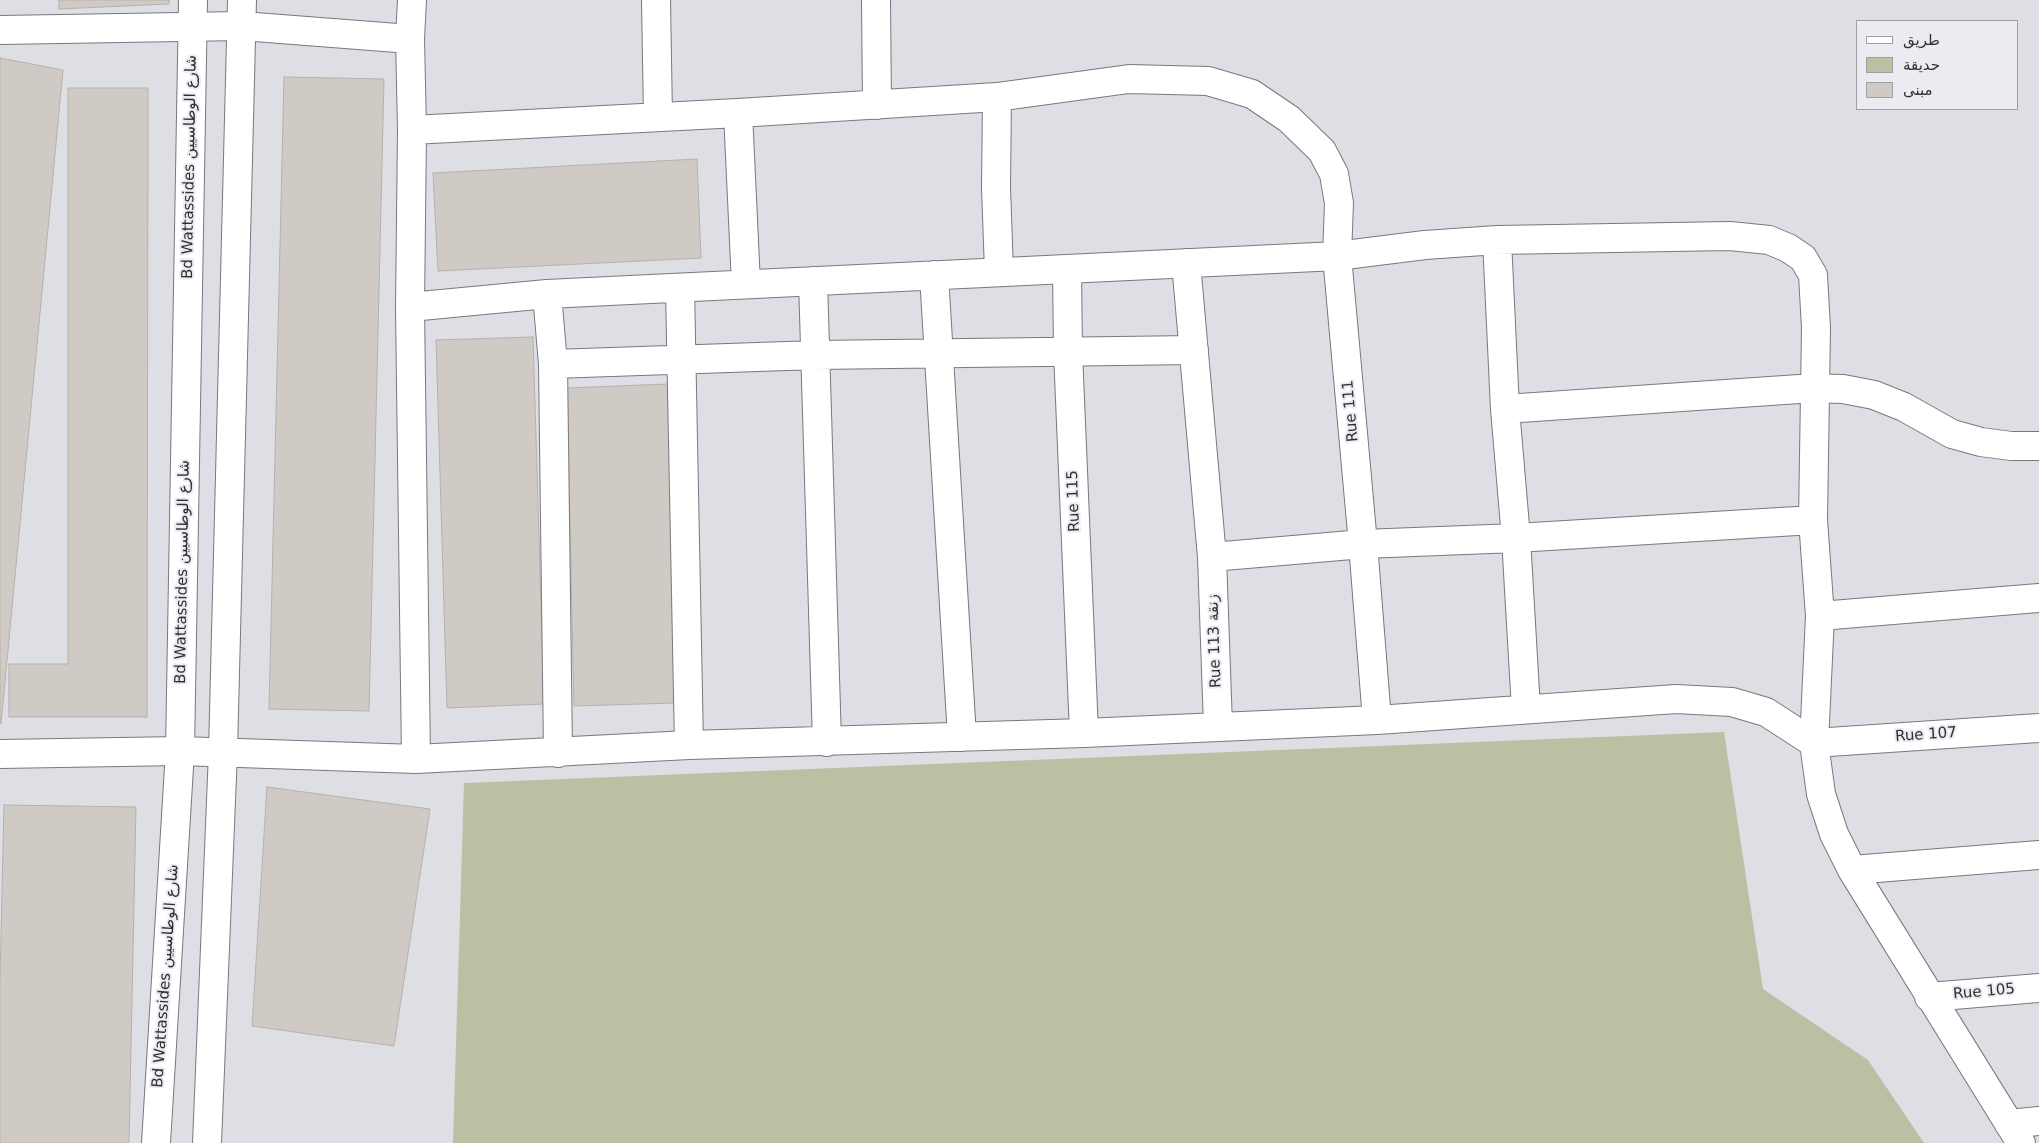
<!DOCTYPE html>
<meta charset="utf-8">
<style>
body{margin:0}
#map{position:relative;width:2039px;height:1143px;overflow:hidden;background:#dedee5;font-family:"DejaVu Sans",Vazirmatn,sans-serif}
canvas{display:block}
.legend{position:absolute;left:1856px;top:20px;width:162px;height:90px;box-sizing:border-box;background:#ebebf2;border:1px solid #9fa0a5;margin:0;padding:6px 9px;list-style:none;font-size:15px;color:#2e2f31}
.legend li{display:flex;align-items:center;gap:10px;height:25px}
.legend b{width:25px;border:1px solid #9fa0a5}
</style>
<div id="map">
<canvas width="2039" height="1143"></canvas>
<ul class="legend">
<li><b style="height:6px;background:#fff"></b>طريق</li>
<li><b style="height:14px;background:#bac1a2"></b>حديقة</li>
<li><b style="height:14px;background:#cfcac4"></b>مبنى</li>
</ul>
</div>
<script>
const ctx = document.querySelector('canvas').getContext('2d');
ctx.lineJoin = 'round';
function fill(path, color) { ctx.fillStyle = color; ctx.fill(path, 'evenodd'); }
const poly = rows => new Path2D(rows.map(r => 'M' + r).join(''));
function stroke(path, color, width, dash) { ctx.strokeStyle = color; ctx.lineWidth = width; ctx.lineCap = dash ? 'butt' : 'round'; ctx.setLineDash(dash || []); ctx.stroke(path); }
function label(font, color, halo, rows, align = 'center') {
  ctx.font = font + ' "DejaVu Sans",Vazirmatn,sans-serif'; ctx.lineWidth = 4; ctx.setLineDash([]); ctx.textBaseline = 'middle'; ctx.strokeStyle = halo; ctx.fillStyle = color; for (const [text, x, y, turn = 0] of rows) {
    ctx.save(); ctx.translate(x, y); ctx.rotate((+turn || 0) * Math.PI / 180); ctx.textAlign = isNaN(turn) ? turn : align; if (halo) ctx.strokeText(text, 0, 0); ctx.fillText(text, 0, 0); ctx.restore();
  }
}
const green = poly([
 [1724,732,1763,989,1868,1060,1924,1143,453,1143,464,783]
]);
const building = poly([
 [59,0,169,0,169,4,59,9,59,0],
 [0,58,63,70,1,724,0,724,0,58],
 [284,77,384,79,369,711,269,709,284,77],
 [68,88,148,88,147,717,9,717,9,664,68,664,68,88],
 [697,159,701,258,438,271,433,173,697,159],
 [533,337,544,704,447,708,436,340,533,337],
 [668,384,675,703,574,706,567,388,668,384],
 [267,787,430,809,394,1046,252,1026,267,787],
 [4,805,136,807,129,1143,0,1143,0,980,4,805]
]);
const minor = poly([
 [412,0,410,39,412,130,410,307,416,759],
 [656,0,658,117],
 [876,0,877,105],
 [0,30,242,26,410,39],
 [997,97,996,187,999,272],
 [738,113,746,284],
 [412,130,738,113,997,97,1129,79,1208,81,1252,94,1289,119,1322,151,1334,174,1339,203,1337,256,1363,544,1377,720],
 [1497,240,1505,409,1516,538,1526,709],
 [1186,263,1212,557,1363,544,1516,538,1813,520],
 [1067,269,1068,352,1084,733],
 [934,275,962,737],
 [813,281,827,742],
 [680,288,689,745],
 [547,294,553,364,558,753],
 [410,307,547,294,1337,256,1425,245,1497,240,1730,236,1769,240,1788,248,1803,258,1813,275,1816,328,1813,520,1820,616],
 [553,364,816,355,1194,350],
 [1505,409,1814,388,1843,389,1874,395,1904,407,1952,434,1981,442,2011,446,2039,446],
 [1212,557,1218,726],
 [1814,743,2039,728],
 [0,754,180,751,416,759,689,745,1084,733,1377,720,1676,699,1732,702,1766,712,1814,743],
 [1852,870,2039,855],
 [1929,997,2039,988],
 [2009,1124,2039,1121],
 [2021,1143,1852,870,1834,834,1821,794,1814,743,1820,616,2039,598]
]);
const tertiary = poly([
 [156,1143,180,751,193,0],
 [207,1143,223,752,242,0]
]);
const streetNames = [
 ["Bd Wattassides شارع الوطاسيين",190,167,-89],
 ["Rue 111",1351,411,-95],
 ["Rue 115",1074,501,-92],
 ["Bd Wattassides شارع الوطاسيين",183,572,-89],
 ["Rue 113 زنقة",1215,641,-92],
 ["Rue 107",1926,735,-4],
 ["Bd Wattassides شارع الوطاسيين",166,976,-86],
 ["Rue 105",1984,992,-5]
];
fill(green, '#bac1a2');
fill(building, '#cfcac4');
stroke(building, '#b6b1ac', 1);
stroke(minor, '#78787f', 30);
stroke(tertiary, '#78787f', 30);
stroke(minor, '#fff', 28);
stroke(tertiary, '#fff', 28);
label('15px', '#2e2f31', '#ebebf2', streetNames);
</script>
